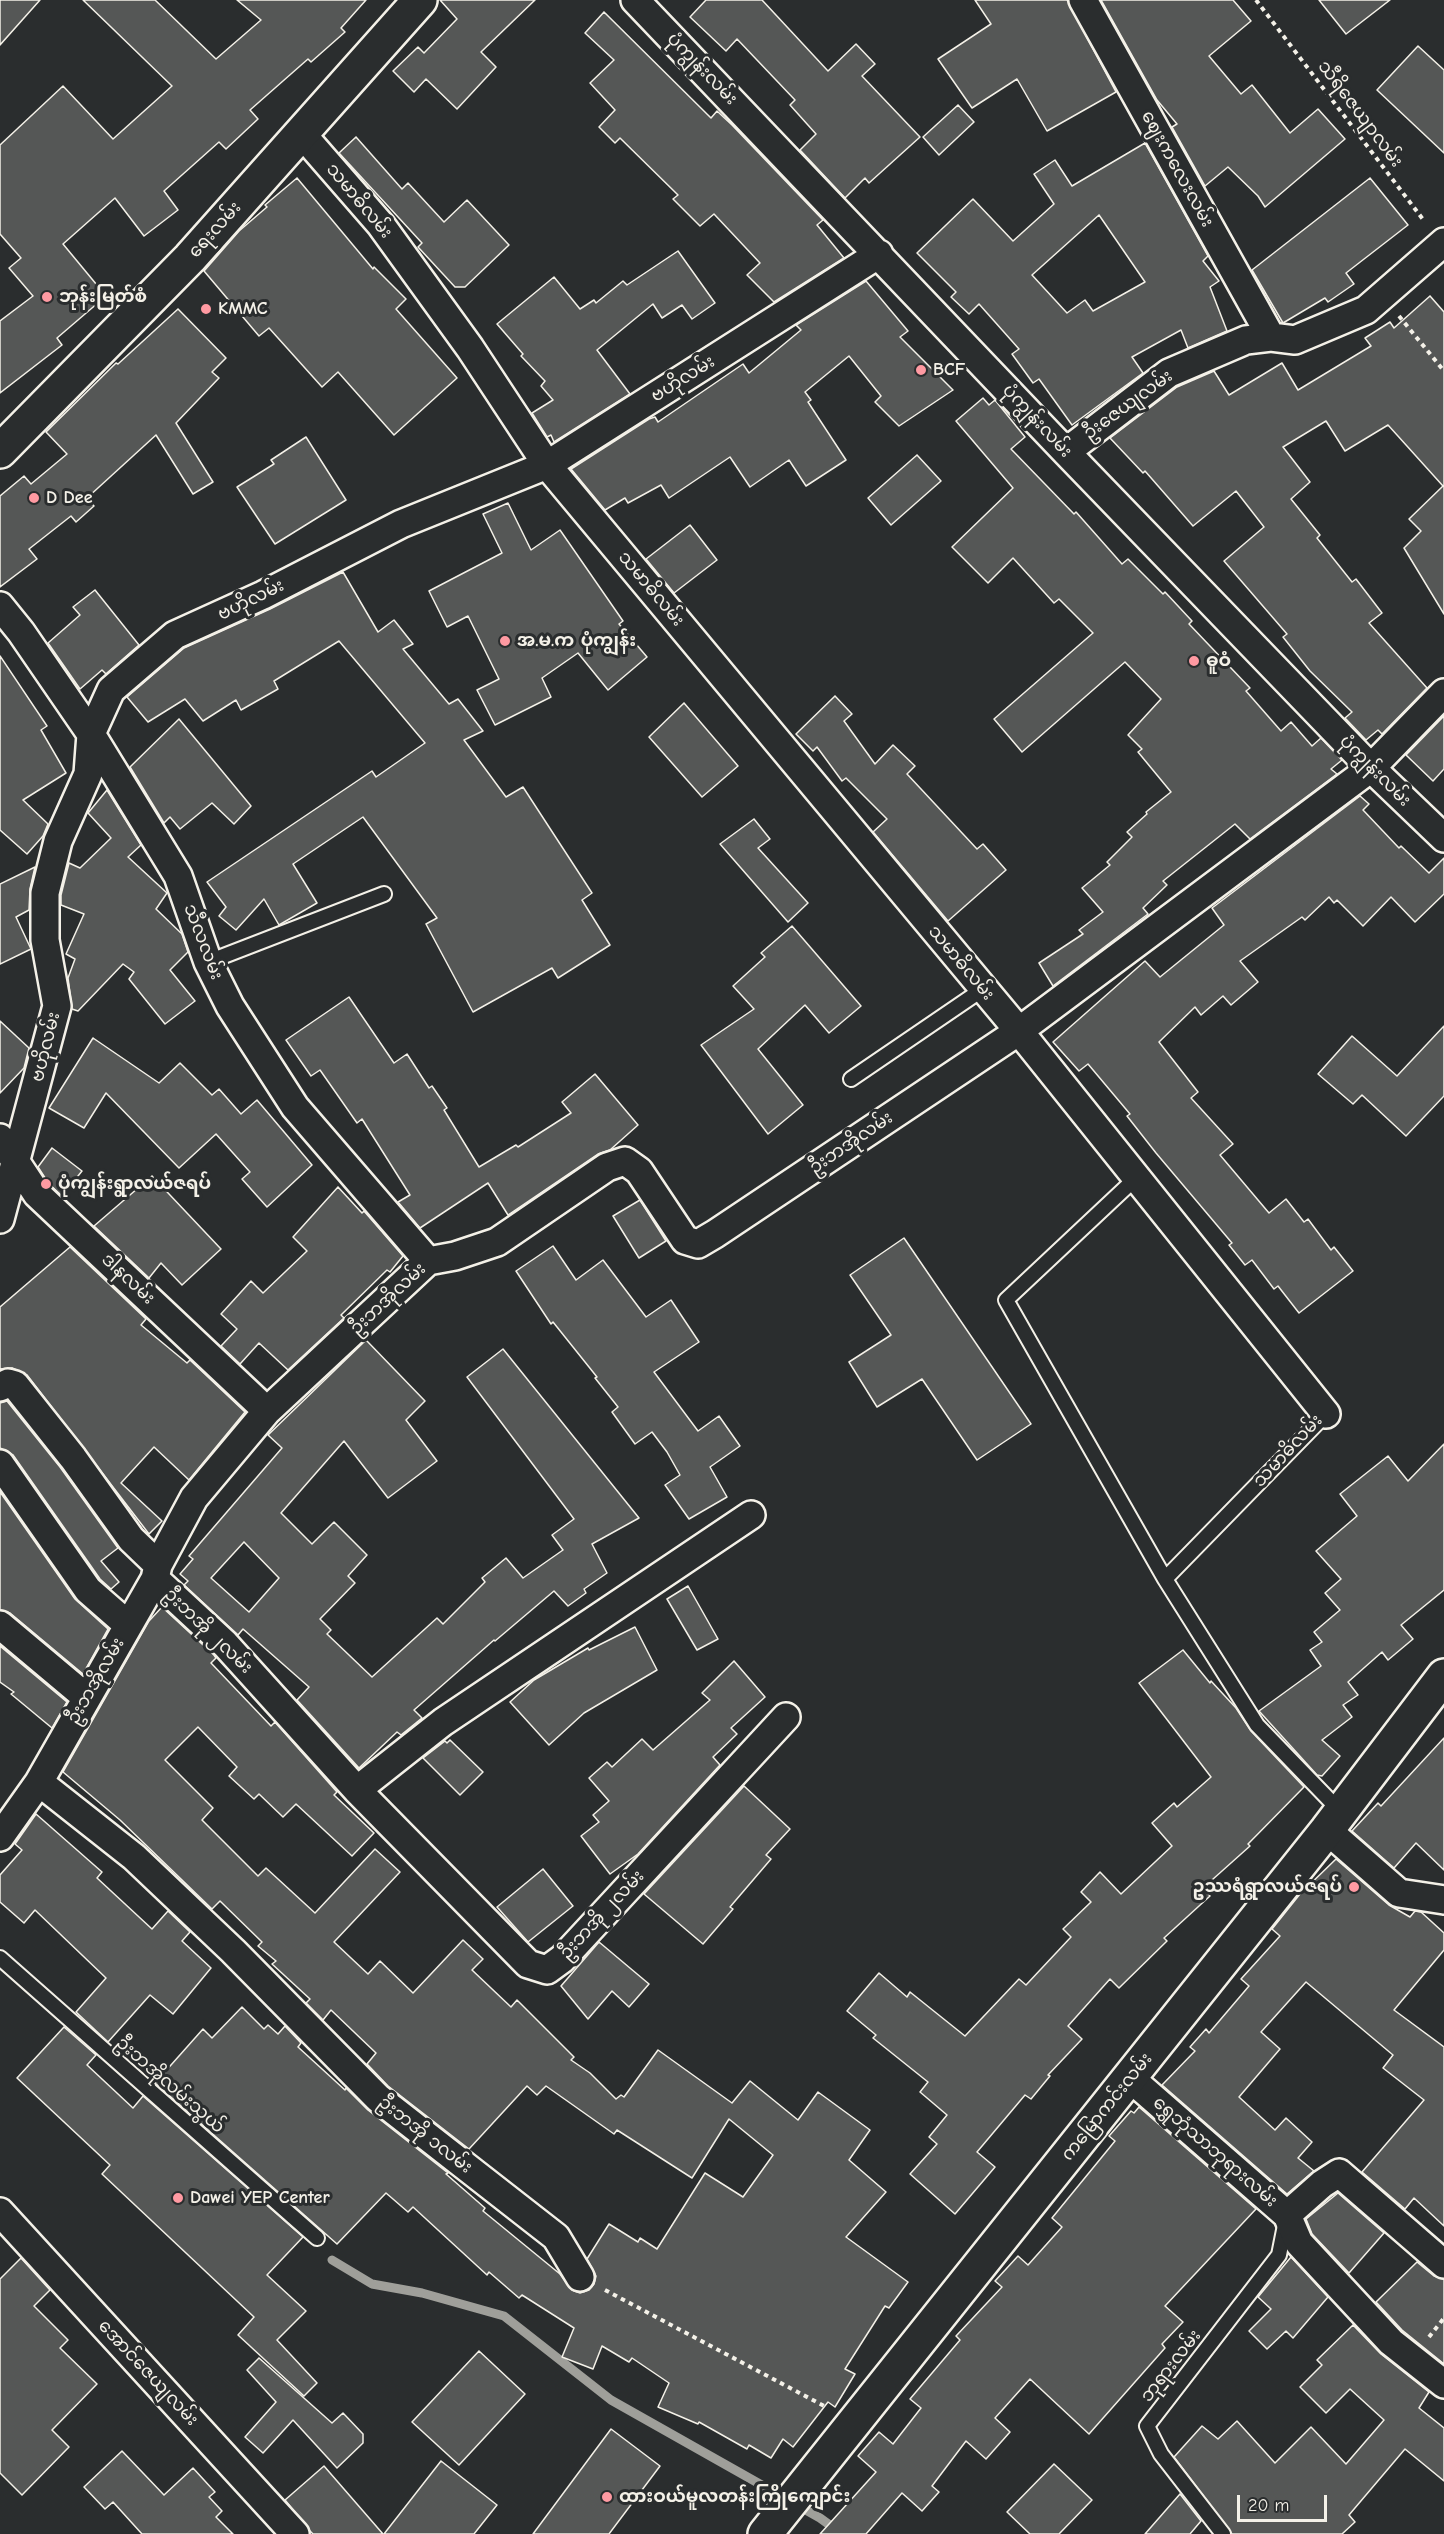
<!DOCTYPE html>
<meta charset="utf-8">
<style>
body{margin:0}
#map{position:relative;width:1444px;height:2534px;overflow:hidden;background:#2a2d2e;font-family:"Comic Neue",sans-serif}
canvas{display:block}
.scale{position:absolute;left:1237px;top:2495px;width:90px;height:27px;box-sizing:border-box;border:3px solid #f4f1e8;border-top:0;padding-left:8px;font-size:18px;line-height:21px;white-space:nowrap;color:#f4f1e8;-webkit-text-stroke:4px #2a2d2e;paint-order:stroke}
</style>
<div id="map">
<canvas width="1444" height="2534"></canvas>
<div class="scale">20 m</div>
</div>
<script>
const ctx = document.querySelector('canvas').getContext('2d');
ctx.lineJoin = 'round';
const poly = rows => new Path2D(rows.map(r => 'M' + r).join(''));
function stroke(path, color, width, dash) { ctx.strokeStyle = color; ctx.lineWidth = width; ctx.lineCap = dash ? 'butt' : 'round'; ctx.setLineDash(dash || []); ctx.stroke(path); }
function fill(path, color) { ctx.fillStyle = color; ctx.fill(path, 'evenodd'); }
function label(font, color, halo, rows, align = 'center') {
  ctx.font = font + ' "Comic Neue","Noto Sans Myanmar",sans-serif'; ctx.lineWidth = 6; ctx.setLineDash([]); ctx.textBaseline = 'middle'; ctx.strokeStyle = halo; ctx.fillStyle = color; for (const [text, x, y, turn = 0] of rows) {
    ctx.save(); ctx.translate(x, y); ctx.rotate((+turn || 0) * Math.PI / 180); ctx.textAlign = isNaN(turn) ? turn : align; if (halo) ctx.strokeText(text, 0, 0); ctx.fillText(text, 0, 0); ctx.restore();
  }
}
const stream = poly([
 [332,2260,372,2284,422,2293,504,2316,611,2400,820,2518,842,2534]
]);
const building = poly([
 [0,0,40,0,0,45,0,0],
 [83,0,155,0,216,59,261,20,237,0,366,0,341,28,345,32,311,62,308,59,250,110,258,119,226,149,219,142,164,191,178,210,144,236,115,198,63,244,106,296,57,338,62,345,0,393,0,321,33,296,9,268,21,258,0,234,0,145,63,86,113,139,172,86,83,0],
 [440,0,535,0,481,52,496,67,457,109,426,79,414,92,393,71,418,47,424,53,457,19,440,0],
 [706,0,762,0,828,71,856,44,875,64,862,76,920,137,869,183,865,178,845,198,800,150,816,134,790,105,795,100,737,39,726,51,690,17,706,0],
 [975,0,1067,0,1116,92,1047,131,1017,79,972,108,938,59,991,24,975,0],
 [1101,0,1233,0,1251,21,1209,56,1241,94,1252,85,1290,133,1318,109,1345,139,1265,207,1258,196,1228,167,1205,186,1172,127,1177,124,1157,100,1101,0],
 [1319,0,1390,0,1346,34,1319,0],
 [604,12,711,118,717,111,732,125,823,220,817,225,844,258,774,302,747,275,760,263,714,214,700,226,673,199,678,195,620,138,615,143,599,127,615,110,590,83,614,60,585,33,604,12],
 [1418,46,1444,70,1444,153,1377,90,1418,46],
 [958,105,974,122,939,155,923,137,958,105],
 [356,137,402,189,408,183,444,222,467,200,509,245,465,287,455,287,418,247,422,243,339,153,356,137],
 [1145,143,1208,256,1203,261,1219,281,1210,287,1227,331,1188,348,1181,330,1132,357,1143,373,1072,425,1039,379,1033,383,1012,354,1019,349,979,304,969,314,951,297,956,292,917,253,973,199,1013,241,1054,204,1034,174,1055,160,1072,186,1145,143],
 [1099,215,1145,282,1093,311,1085,300,1067,313,1032,275,1099,215],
 [297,178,373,269,374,267,406,299,396,309,457,378,394,435,338,372,322,387,269,328,259,336,204,271,239,231,267,207,265,205,297,178],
 [1370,178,1408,225,1346,273,1354,284,1328,302,1325,298,1283,323,1252,270,1370,178],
 [678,251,715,303,692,319,682,305,662,318,653,304,597,350,630,394,554,442,551,435,547,437,532,413,553,400,541,386,545,381,521,356,523,354,497,324,554,277,580,309,594,300,596,303,623,281,627,285,678,251],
 [866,281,908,331,900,337,953,390,899,426,875,402,881,396,849,356,805,392,811,400,808,402,846,460,806,486,789,460,750,487,730,457,669,498,661,485,628,503,625,498,605,510,571,469,649,419,655,417,658,422,743,364,749,373,801,330,796,325,866,281],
 [1430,296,1444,312,1444,614,1404,548,1421,531,1409,519,1443,486,1388,425,1345,451,1326,421,1283,447,1310,482,1291,499,1320,535,1317,538,1352,582,1356,579,1382,613,1369,623,1427,688,1382,734,1378,730,1366,740,1345,718,1352,712,1310,671,1283,637,1287,634,1224,561,1264,527,1236,491,1193,526,1145,471,1143,473,1110,438,1177,387,1214,371,1229,395,1282,363,1298,390,1371,346,1365,338,1390,322,1394,328,1430,296],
 [178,309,226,358,212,372,219,378,176,423,213,482,193,494,156,435,87,498,94,506,76,522,71,516,29,549,37,559,0,587,0,496,24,476,31,484,67,454,46,432,116,363,118,364,178,309],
 [983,398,989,405,995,400,1025,437,1011,449,1074,514,1076,512,1122,564,1128,559,1163,594,1165,592,1192,621,1189,624,1250,688,1246,691,1281,731,1291,722,1312,746,1321,738,1342,760,1331,769,1337,774,1250,839,1235,824,1163,881,1167,885,1143,908,1148,914,1053,986,1039,963,1083,934,1079,930,1103,912,1082,888,1110,865,1107,862,1132,837,1127,832,1147,814,1146,812,1171,792,1138,752,1142,749,1128,735,1161,699,1125,662,1022,752,994,719,1093,633,1059,599,1054,603,1013,558,988,583,952,547,1013,488,956,421,983,398],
 [306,437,346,500,275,544,237,487,274,464,271,460,306,437],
 [917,455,941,481,891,525,868,498,917,455],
 [508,503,531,550,560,530,623,621,619,624,647,657,608,690,578,653,542,678,551,697,495,725,477,690,499,679,468,616,447,627,429,591,502,553,483,514,508,503],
 [690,525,717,560,674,593,646,559,690,525],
 [343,572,378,632,394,620,413,644,403,649,449,704,458,699,483,731,464,740,506,797,523,787,592,893,582,900,610,945,558,978,552,968,473,1012,426,924,437,918,363,817,293,864,317,903,279,925,264,899,236,930,219,916,226,907,207,882,372,771,376,777,425,743,339,641,274,681,278,689,241,710,236,700,203,721,185,699,148,722,127,697,184,648,270,609,343,572],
 [95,590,139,645,106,674,102,670,80,689,48,643,80,615,73,607,95,590],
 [0,656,47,726,41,730,66,773,23,800,48,824,43,836,27,854,0,830,0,656],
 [835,696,852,714,844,721,875,764,893,745,915,766,907,774,977,849,983,844,1006,870,948,921,873,832,887,819,846,778,842,781,817,747,813,751,796,734,835,696],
 [684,703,738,766,702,797,649,737,684,703],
 [1444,716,1444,769,1433,781,1406,755,1444,716],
 [179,719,251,806,234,824,212,803,180,829,170,817,164,823,130,767,179,719],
 [107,790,141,845,128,857,167,893,156,909,182,934,188,952,170,970,195,1001,165,1024,129,979,134,972,123,964,78,1011,72,1009,68,978,75,959,66,954,84,914,61,905,61,895,69,863,80,868,111,838,88,813,107,790],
 [1360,796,1369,804,1363,810,1399,848,1401,846,1429,873,1444,858,1444,894,1415,922,1391,897,1363,926,1337,900,1334,903,1329,897,1305,920,1302,917,1240,961,1258,982,1231,1005,1223,996,1201,1015,1195,1007,1159,1042,1198,1092,1191,1098,1233,1144,1220,1155,1269,1213,1286,1199,1304,1222,1308,1219,1331,1250,1334,1247,1353,1271,1299,1313,1278,1286,1274,1289,1252,1260,1245,1265,1229,1245,1232,1243,1156,1153,1127,1116,1130,1114,1088,1064,1079,1071,1053,1042,1145,961,1160,977,1224,925,1212,908,1360,796],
 [754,819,770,839,758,848,808,903,788,922,720,844,754,819],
 [35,867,30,889,29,910,16,917,31,949,0,964,0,884,35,867],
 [792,926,861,1006,829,1033,805,1005,758,1049,803,1105,768,1134,701,1045,754,1009,733,986,765,957,761,953,792,926],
 [349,997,394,1063,407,1054,429,1088,432,1086,447,1108,444,1110,479,1167,516,1145,518,1147,571,1113,562,1102,595,1074,638,1125,610,1150,598,1154,508,1215,488,1183,420,1228,398,1202,410,1195,362,1119,357,1123,320,1070,311,1076,286,1040,349,997],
 [0,1021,29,1048,24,1068,0,1093,0,1021],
 [1444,1026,1444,1096,1406,1136,1362,1095,1353,1104,1318,1074,1352,1036,1397,1076,1444,1026],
 [93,1038,159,1083,180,1063,212,1095,219,1089,241,1114,257,1100,312,1165,267,1207,242,1179,250,1172,216,1134,179,1168,106,1093,84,1128,49,1108,93,1038],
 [52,1148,82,1171,62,1196,49,1184,38,1167,52,1148],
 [152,1176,221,1249,182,1285,161,1263,149,1278,94,1226,152,1176],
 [338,1187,362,1213,364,1211,403,1256,390,1272,387,1270,341,1315,344,1318,288,1370,259,1343,240,1364,221,1346,237,1329,221,1314,251,1281,263,1293,307,1251,293,1237,338,1187],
 [640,1200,666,1241,639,1258,613,1216,640,1200],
 [904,1238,1031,1424,977,1460,922,1379,877,1407,849,1362,891,1335,850,1275,904,1238],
 [553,1246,576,1280,603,1260,646,1317,671,1300,699,1342,654,1372,698,1431,719,1416,740,1446,710,1467,727,1497,689,1519,665,1485,680,1475,667,1452,652,1432,635,1444,612,1412,618,1407,595,1378,597,1377,553,1322,551,1324,516,1271,553,1246],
 [70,1247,146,1319,141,1325,187,1363,190,1360,245,1412,189,1480,154,1447,121,1483,162,1521,149,1534,27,1375,12,1368,0,1369,0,1307,70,1247],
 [366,1340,425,1401,406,1420,437,1461,388,1498,344,1441,281,1513,312,1544,334,1522,367,1555,348,1576,355,1583,320,1619,331,1630,327,1634,372,1677,437,1618,443,1624,485,1582,482,1578,506,1558,523,1578,563,1550,552,1535,574,1519,467,1377,503,1349,639,1518,592,1544,607,1573,584,1589,586,1593,568,1606,554,1591,495,1641,494,1640,414,1710,422,1718,401,1735,397,1732,359,1768,297,1700,309,1687,243,1629,238,1635,184,1585,188,1581,180,1574,193,1559,189,1556,282,1448,268,1435,366,1340],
 [244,1542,279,1578,249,1612,211,1578,244,1542],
 [7,1401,60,1467,118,1548,101,1561,119,1582,111,1589,100,1579,13,1455,0,1448,0,1403,7,1401],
 [1444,1444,1444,1590,1401,1625,1413,1639,1388,1660,1382,1652,1348,1682,1358,1695,1343,1705,1352,1717,1322,1740,1340,1756,1322,1776,1317,1775,1259,1711,1321,1666,1310,1650,1322,1642,1314,1632,1340,1610,1325,1593,1341,1579,1316,1551,1357,1516,1340,1494,1388,1456,1408,1481,1444,1444],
 [0,1492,75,1599,108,1629,83,1674,10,1613,0,1610,0,1492],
 [688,1586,718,1639,697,1650,667,1599,688,1586],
 [162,1607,214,1655,216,1658,211,1663,271,1726,275,1722,337,1792,334,1795,374,1833,352,1856,296,1804,283,1817,259,1794,254,1799,229,1776,237,1767,198,1727,165,1760,213,1808,202,1820,258,1876,266,1868,315,1913,375,1849,400,1872,334,1942,368,1974,380,1961,413,1993,463,1940,483,1959,472,1970,511,2007,517,2000,574,2057,571,2060,590,2073,616,2099,621,2095,624,2097,658,2050,732,2103,750,2081,798,2120,818,2092,870,2130,849,2160,886,2192,846,2237,908,2282,889,2308,885,2306,845,2369,855,2374,835,2407,828,2402,793,2447,783,2439,771,2458,749,2445,747,2449,699,2422,698,2424,658,2407,669,2383,632,2358,629,2362,602,2346,593,2369,562,2357,574,2328,522,2295,519,2298,489,2272,487,2275,413,2207,408,2212,386,2193,337,2244,155,2083,203,2029,212,2038,242,2007,264,2029,268,2025,278,2034,285,2026,301,2043,298,2047,345,2090,346,2088,368,2110,448,2173,446,2174,485,2208,483,2211,560,2274,572,2290,580,2293,589,2290,594,2284,596,2276,587,2259,609,2224,638,2242,640,2238,657,2249,705,2173,743,2197,773,2155,729,2119,692,2178,617,2130,614,2134,546,2086,537,2095,527,2086,469,2149,388,2086,367,2064,376,2053,331,2010,323,2020,306,2003,310,1999,272,1964,276,1961,258,1946,262,1942,220,1901,212,1909,120,1820,63,1772,149,1621,162,1607],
 [635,1627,657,1670,584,1713,549,1745,510,1702,534,1680,588,1648,589,1650,635,1627],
 [0,1646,67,1702,52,1728,11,1694,14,1692,0,1682,0,1646],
 [1183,1650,1210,1683,1211,1681,1236,1708,1251,1731,1304,1787,1248,1844,1250,1846,1203,1888,1210,1896,1164,1938,1167,1941,1119,1988,1110,1979,1068,2026,1082,2039,1048,2075,1050,2076,1031,2099,1025,2095,977,2152,995,2167,955,2214,910,2174,937,2144,929,2137,947,2115,920,2092,928,2082,873,2038,876,2035,847,2011,879,1973,907,1997,910,1992,965,2036,1019,1979,1026,1985,1071,1937,1063,1929,1091,1902,1081,1892,1100,1872,1121,1894,1172,1846,1152,1823,1174,1803,1177,1807,1211,1777,1139,1683,1183,1650],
 [734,1661,765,1697,731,1728,737,1734,713,1757,720,1765,638,1854,610,1874,581,1836,599,1822,593,1815,609,1801,589,1778,607,1762,612,1767,642,1739,653,1750,710,1700,702,1693,734,1661],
 [1444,1738,1444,1870,1416,1843,1394,1868,1352,1831,1378,1803,1381,1806,1444,1738],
 [450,1740,483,1772,460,1795,423,1758,445,1741,447,1743,450,1740],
 [744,1786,790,1829,766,1855,771,1859,730,1907,733,1909,703,1944,644,1894,744,1786],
 [36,1814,102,1872,97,1878,152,1929,168,1911,190,1932,182,1941,211,1968,173,2014,150,1995,108,2042,76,2012,106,1978,35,1910,24,1923,0,1902,0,1875,22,1850,15,1844,36,1814],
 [1336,1859,1389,1905,1410,1917,1415,1911,1421,1912,1444,1933,1444,1950,1394,2010,1444,2047,1444,2226,1414,2198,1405,2209,1362,2172,1424,2100,1383,2068,1393,2055,1306,1982,1261,2032,1280,2049,1239,2097,1275,2130,1286,2118,1312,2142,1298,2158,1314,2171,1287,2194,1162,2085,1195,2051,1190,2047,1206,2029,1209,2033,1249,1986,1241,1979,1280,1936,1272,1929,1300,1894,1336,1859],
 [543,1869,573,1906,528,1942,497,1907,543,1869],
 [599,1942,649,1984,629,2007,612,1991,588,2019,561,1986,599,1942],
 [64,2027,96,2055,87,2065,133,2108,143,2096,303,2237,267,2275,306,2311,277,2340,317,2383,304,2396,238,2335,254,2317,102,2174,110,2165,17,2078,64,2027],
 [1139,2107,1256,2209,1165,2306,1183,2322,1162,2344,1165,2348,1089,2434,1030,2379,995,2418,1010,2432,986,2459,966,2441,932,2486,939,2492,922,2511,902,2493,866,2534,820,2534,876,2472,858,2456,879,2432,893,2444,921,2408,910,2399,960,2340,956,2336,1002,2287,995,2281,1018,2256,1028,2265,1062,2227,1052,2218,1115,2141,1109,2136,1131,2111,1134,2113,1139,2107],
 [1338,2193,1384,2233,1349,2273,1312,2234,1306,2219,1338,2193],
 [1291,2257,1328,2297,1293,2338,1286,2331,1267,2349,1249,2331,1271,2309,1258,2297,1291,2257],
 [21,2258,50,2290,34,2306,68,2340,60,2348,97,2384,52,2430,69,2447,22,2495,0,2473,0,2279,21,2258],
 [1417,2262,1434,2276,1444,2279,1444,2364,1402,2330,1376,2302,1417,2262],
 [1353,2325,1381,2354,1429,2392,1419,2408,1444,2428,1444,2481,1405,2449,1349,2515,1355,2522,1342,2534,1232,2534,1174,2457,1202,2426,1218,2439,1237,2421,1275,2463,1311,2427,1346,2464,1384,2420,1350,2389,1326,2413,1300,2387,1322,2365,1317,2360,1353,2325],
 [479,2351,525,2394,459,2465,412,2422,479,2351],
 [259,2358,332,2423,343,2413,363,2434,363,2443,337,2468,293,2420,263,2453,245,2437,276,2402,247,2370,259,2358],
 [611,2429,660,2466,609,2534,533,2534,611,2429],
 [122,2451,164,2495,193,2468,215,2492,209,2497,222,2511,216,2517,233,2534,142,2534,113,2502,105,2509,84,2487,122,2451],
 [441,2461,497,2505,474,2534,384,2534,441,2461],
 [1054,2464,1092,2500,1059,2534,1030,2534,1007,2512,1054,2464],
 [324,2466,383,2534,313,2534,310,2531,285,2500,324,2466],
 [1180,2494,1201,2521,1190,2534,1145,2534,1180,2494]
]);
const path = poly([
 [1256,0,1425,222],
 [1399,316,1444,371],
 [605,2290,826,2407],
 [1429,2337,1444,2318]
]);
const lane = poly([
 [208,962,384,894],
 [851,1079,983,989],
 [1136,1178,1006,1300,1165,1579],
 [1326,1414,1165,1579,1257,1725,1341,1812],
 [0,1958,317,2238],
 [1223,2534,1161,2454,1147,2426,1279,2255,1286,2220]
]);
const street = poly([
 [635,0,1066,452,1371,768,1444,838],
 [1083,0,1271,337],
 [301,133,381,225,470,348,547,465,1019,1031,1326,1414],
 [1066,452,1169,373,1246,340,1271,337,1295,340,1366,310,1444,242],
 [0,606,21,632,91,734,178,876,208,962,230,1006,295,1107,428,1261],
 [0,1138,37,1194,267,1411],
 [0,1219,57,1006,45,940,45,893,58,841,88,774,91,734,111,690,175,635,263,595,401,524,547,465,879,254],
 [0,1387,8,1383,15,1385,73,1458,131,1539,158,1565],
 [0,1464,88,1590,128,1625],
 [155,1579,225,1644,357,1790,528,1964,547,1970,562,1959,786,1717],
 [0,1625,87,1698],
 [39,1782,134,1857,233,1951,378,2098,556,2237,580,2277],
 [357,1790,443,1722,751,1515],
 [1327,1830,1399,1893,1444,1900],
 [0,1837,39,1782,155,1579,158,1565,194,1498,267,1411,428,1261,455,1256,497,1242,607,1167,625,1161,639,1171,685,1240,698,1244,715,1234,1019,1031,1371,768,1444,693],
 [1130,2078,1287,2215,1299,2243,1391,2342,1444,2384],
 [0,2212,295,2534],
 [1287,2215,1322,2184,1339,2173,1444,2264]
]);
const secondary = poly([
 [0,451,190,258,420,0],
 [765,2534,1327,1830,1444,1676]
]);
const markers = [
 [47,297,6,"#ff9aa2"],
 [206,309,6,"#ff9aa2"],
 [921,370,6,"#ff9aa2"],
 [34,498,6,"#ff9aa2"],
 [505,641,6,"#ff9aa2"],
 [1194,661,6,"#ff9aa2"],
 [46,1184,6,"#ff9aa2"],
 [1354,1887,6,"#ff9aa2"],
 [178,2198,6,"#ff9aa2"],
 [607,2497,6,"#ff9aa2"]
];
const streetNames = [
 ["ပုံကျွန်းလမ်း",702,69,46],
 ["သီရိဇေယျာလမ်း",1360,114,53],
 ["ဈေးကလေးလမ်း",1177,169,61],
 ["သမာဓိလမ်း",359,201,50],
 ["ရေးလမ်း",215,230,-48],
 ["ဗဟိုလမ်း",683,379,-32],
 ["ဦးဇေယျလမ်း",1128,405,-36],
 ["ပုံကျွန်းလမ်း",1037,421,47],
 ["သမာဓိလမ်း",651,589,50],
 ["ဗဟိုလမ်း",251,600,-26],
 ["ပုံကျွန်းလမ်း",1375,771,45],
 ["သီလလမ်း",203,942,69],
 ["သမာဓိလမ်း",961,963,50],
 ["ဗဟိုလမ်း",46,1047,-76],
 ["ဦးဘအိုလမ်း",851,1143,-34],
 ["ဒါနလမ်း",128,1279,43],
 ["ဦးဘအိုလမ်း",388,1299,-43],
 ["သမာဓိလမ်း",1288,1451,-47],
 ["ဦးဘအို ၂လမ်း",208,1631,44],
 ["ဦးဘအိုလမ်း",96,1681,-60],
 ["ဦးဘအို ၂လမ်း",602,1915,-47],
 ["ဦးဘအိုလမ်းသွယ်",170,2085,41],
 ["ကမြောကင်းလမ်း",1107,2107,-51],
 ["ဦးဘအို ၁လမ်း",425,2135,38],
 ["ရွှေဘုံသာဘုရားလမ်း",1215,2152,41],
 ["ဘုရားလမ်း",1171,2366,-52],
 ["အောင်ဇေယျလမ်း",148,2373,47]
];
const poiNames = [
 ["ဘုန်းမြတ်စံ",59,297],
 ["KMMC",218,309],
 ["BCF",933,370],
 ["D Dee",46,498],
 ["အ.မ.က ပုံကျွန်း",517,641],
 ["ဓူဝံ",1206,661],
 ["ပုံကျွန်းရွာလယ်ဇရပ်",58,1184],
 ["ဥဿရံရွာလယ်ဇရပ်",1342,1887,"right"],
 ["Dawei YEP Center",190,2198],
 ["ထားဝယ်မူလတန်းကြိုကျောင်း",619,2497]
];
stroke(stream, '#9f9f9a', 9);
fill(building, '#555756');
stroke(building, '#f4f1e8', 1.5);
stroke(lane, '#f4f1e8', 18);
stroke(street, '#f4f1e8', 32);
stroke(secondary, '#f4f1e8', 38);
stroke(path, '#f4f1e8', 4, [4.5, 4.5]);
stroke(lane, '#2a2d2e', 14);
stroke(street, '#2a2d2e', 27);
stroke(secondary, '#2a2d2e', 33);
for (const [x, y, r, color] of markers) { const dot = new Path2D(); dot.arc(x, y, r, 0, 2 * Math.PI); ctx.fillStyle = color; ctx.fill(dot); stroke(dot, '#2a2d2e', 2); }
label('18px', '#f4f1e8', '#2a2d2e', streetNames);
label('bold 18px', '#f4f1e8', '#2a2d2e', poiNames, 'left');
</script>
